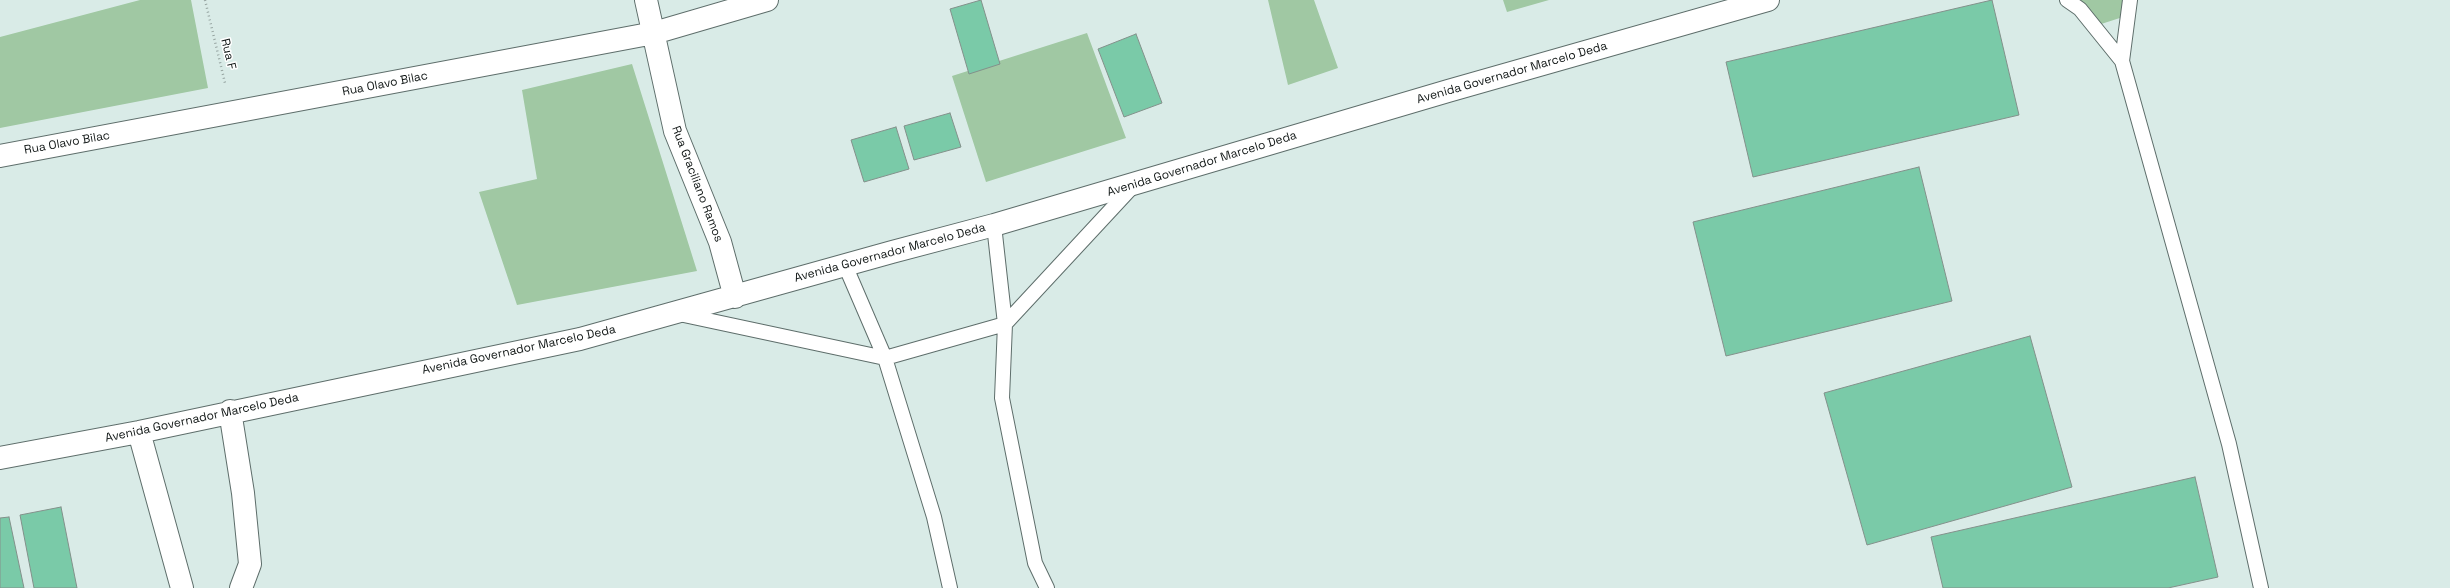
<!DOCTYPE html>
<style>
body{margin:0}
canvas{display:block;background:#d9ebe7}
</style>
<canvas width="2450" height="588"></canvas>
<script>
const ctx = document.querySelector('canvas').getContext('2d');
ctx.lineJoin = 'round';
function fill(path, color) { ctx.fillStyle = color; ctx.fill(path, 'evenodd'); }
const poly = rows => new Path2D(rows.map(r => 'M' + r).join(''));
function stroke(path, color, width, dash) { ctx.strokeStyle = color; ctx.lineWidth = width; ctx.lineCap = dash ? 'butt' : 'round'; ctx.setLineDash(dash || []); ctx.stroke(path); }
function label(font, color, halo, rows, align = 'center') {
  ctx.font = font + ' "Space Grotesk",sans-serif'; ctx.lineWidth = 3; ctx.setLineDash([]); ctx.textBaseline = 'middle'; ctx.strokeStyle = halo; ctx.fillStyle = color; for (const [text, x, y, turn = 0] of rows) {
    ctx.save(); ctx.translate(x, y); ctx.rotate((+turn || 0) * Math.PI / 180); ctx.textAlign = isNaN(turn) ? turn : align; if (halo) ctx.strokeText(text, 0, 0); ctx.fillText(text, 0, 0); ctx.restore();
  }
}
const green = poly([
 [140,0,191,0,208,88,0,128,0,37],
 [1268,0,1314,0,1338,68,1288,85],
 [1503,0,1549,0,1507,12],
 [2075,0,2130,0,2126,16,2095,26],
 [1087,33,1126,138,986,182,952,76],
 [632,64,697,271,517,305,479,192,537,179,522,90]
]);
const building = poly([
 [981,0,1000,64,969,74,950,9,981,0],
 [1992,0,2019,115,1753,177,1726,62,1992,0],
 [1136,34,1162,103,1124,117,1098,49,1136,34],
 [950,113,961,147,914,160,904,126,950,113],
 [896,127,909,169,864,182,851,140,896,127],
 [1919,167,1952,301,1726,356,1693,222,1919,167],
 [2030,336,2072,487,1867,545,1824,393,2030,336],
 [2195,477,2218,577,2168,588,1943,588,1931,537,2195,477],
 [61,507,77,588,34,588,20,515,61,507],
 [9,517,24,588,0,588,0,518,9,517]
]);
const path = poly([
 [205,0,225,83]
]);
const service = poly([
 [2067,0,2080,9,2122,61],
 [2130,0,2122,61,2229,444,2261,588],
 [994,225,1005,324,1002,398,1035,563,1047,588],
 [845,265,885,358,934,517,950,588],
 [679,314,885,358,1005,324,1134,185]
]);
const minor = poly([
 [646,0,675,131,720,242,735,297],
 [0,156,654,33,767,0],
 [230,411,243,493,250,564,241,588],
 [139,432,182,588],
 [0,458,139,432,580,339,892,252,994,225,1448,91,1768,0]
]);
const streetNames = [
 ["Rua F",228,54,77],
 ["Avenida Governador Marcelo Deda",1512,73,-16],
 ["Rua Olavo Bilac",385,84,-11],
 ["Rua Olavo Bilac",67,143,-10],
 ["Avenida Governador Marcelo Deda",1202,164,-17],
 ["Rua Graciliano Ramos",697,184,69],
 ["Avenida Governador Marcelo Deda",890,253,-15],
 ["Avenida Governador Marcelo Deda",519,350,-12],
 ["Avenida Governador Marcelo Deda",202,418,-12]
];
fill(green, '#a0c8a3');
fill(building, '#7acaa8');
stroke(building, '#83918b', 1);
stroke(service, '#5e6e6b', 16);
stroke(minor, '#5e6e6b', 24);
stroke(path, '#97a5a2', 2.5, [1, 3]);
stroke(service, '#fff', 14);
stroke(minor, '#fff', 22);
label('12px', '#0f1514', '#fff', streetNames);
</script>
